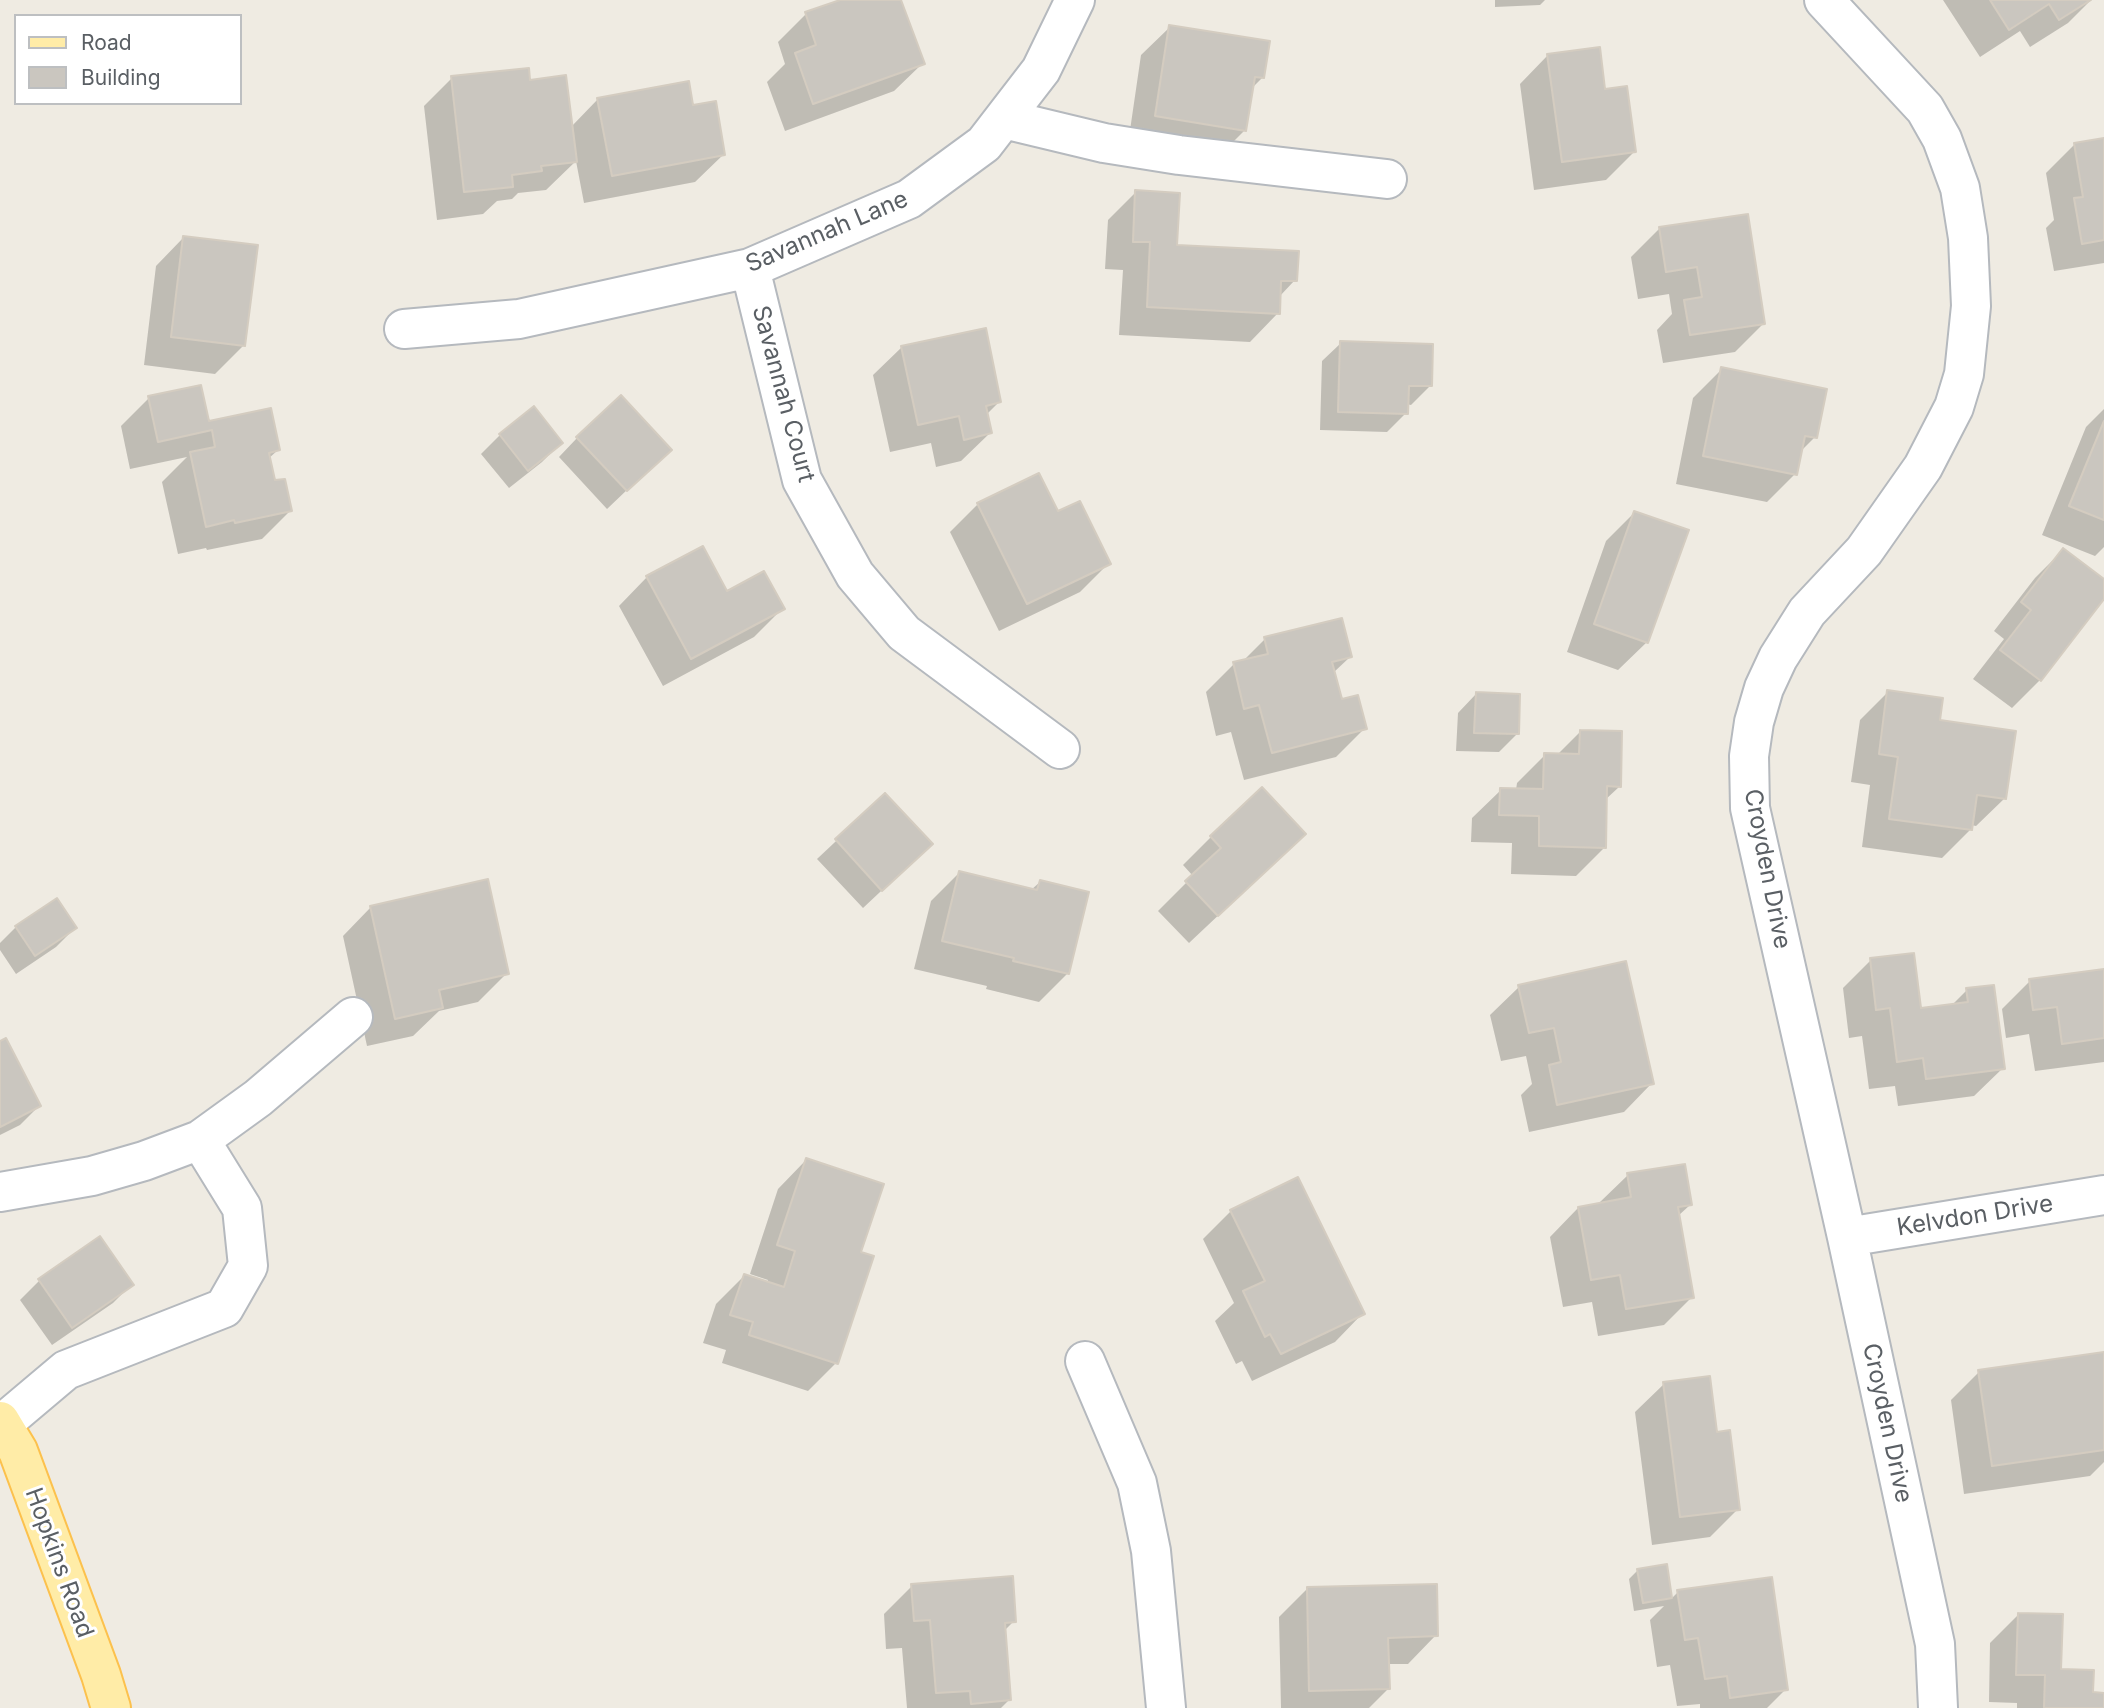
<!DOCTYPE html>
<style>
body{margin:0}
#map{position:relative;width:2104px;height:1708px;overflow:hidden;background:#efebe2;font-family:Inter,sans-serif}
canvas{display:block}
.legend{position:absolute;left:14px;top:14px;width:228px;height:91px;box-sizing:border-box;background:#fff;border:2px solid #bdbfc1;margin:0;padding:9px 12px;list-style:none;font-size:21px;color:#5a5f64}
.legend li{display:flex;align-items:center;gap:14px;height:35px}
.legend b{width:35px;border:2px solid #bdbfc1}
</style>
<div id="map">
<canvas width="2104" height="1708"></canvas>
<ul class="legend">
<li><b style="height:9px;background:#ffeca7"></b>Road</li>
<li><b style="height:19px;background:#cac6bf"></b>Building</li>
</ul>
</div>
<script>
const ctx = document.querySelector('canvas').getContext('2d');
ctx.lineJoin = 'round';
function fill(path, color) { ctx.fillStyle = color; ctx.fill(path, 'evenodd'); }
const poly = rows => new Path2D(rows.map(r => 'M' + r).join(''));
function stroke(path, color, width, dash) { ctx.strokeStyle = color; ctx.lineWidth = width; ctx.lineCap = dash ? 'butt' : 'round'; ctx.setLineDash(dash || []); ctx.stroke(path); }
function label(font, color, halo, rows, align = 'center') {
  ctx.font = font + ' Inter,sans-serif'; ctx.lineWidth = 6; ctx.setLineDash([]); ctx.textBaseline = 'middle'; ctx.strokeStyle = halo; ctx.fillStyle = color; for (const [text, x, y, turn = 0] of rows) {
    ctx.save(); ctx.translate(x, y); ctx.rotate((+turn || 0) * Math.PI / 180); ctx.textAlign = isNaN(turn) ? turn : align; if (halo) ctx.strokeText(text, 0, 0); ctx.fillText(text, 0, 0); ctx.restore();
  }
}
const shadow = poly([
 [840,0,900,0,923,63,894,91,785,131,767,82,785,64,778,42,806,14,837,3],
 [1495,0,1545,0,1540,5,1495,7],
 [1943,0,2091,0,2068,23,2030,47,2020,31,1980,57],
 [1170,27,1263,77,1251,89,1245,130,1217,158,1128,144,1141,55],
 [1548,55,1604,91,1634,152,1606,180,1534,190,1520,84],
 [452,78,529,81,571,127,598,99,692,107,724,154,695,182,584,203,576,161,546,190,518,193,512,199,497,201,483,214,437,220,424,106],
 [2104,139,2104,263,2054,271,2046,228,2054,220,2046,173,2075,144],
 [1136,192,1176,246,1295,280,1279,297,1278,313,1250,342,1119,335,1123,270,1105,269,1108,220],
 [1659,229,1764,323,1735,352,1663,363,1657,330,1672,314,1669,294,1638,299,1631,257],
 [184,237,243,346,215,374,144,365,156,266],
 [1341,343,1430,386,1411,405,1406,404,1406,413,1387,432,1320,430,1322,361],
 [902,347,1000,401,986,415,990,433,961,461,936,467,931,443,890,452,873,375],
 [1722,369,1815,437,1799,453,1795,474,1767,502,1676,484,1693,398],
 [149,398,207,423,278,450,268,459,273,482,290,511,262,539,207,550,206,548,178,554,162,482,187,457,130,469,121,426],
 [2104,409,2104,547,2095,556,2042,535,2086,427],
 [500,435,561,443,542,462,509,488,481,454],
 [577,438,650,468,607,509,559,457],
 [978,504,1057,514,1109,563,1080,592,999,631,950,532],
 [1634,513,1647,642,1618,670,1567,652,1606,541],
 [2063,550,2104,581,2104,596,2040,680,2012,708,1973,679,2004,639,1994,631,2035,578],
 [647,577,727,593,782,609,754,637,663,686,619,606],
 [1265,639,1350,657,1333,673,1340,701,1365,728,1336,757,1244,780,1231,732,1216,736,1206,692,1234,664,1242,662],
 [1888,692,1938,721,2005,798,1976,826,1971,825,1970,830,1942,858,1862,847,1870,785,1851,782,1860,720],
 [1476,694,1518,733,1499,752,1456,751,1458,713],
 [1581,731,1619,787,1605,800,1604,848,1576,876,1511,874,1512,843,1471,842,1472,818,1501,790,1516,790,1517,783,1545,755,1557,755],
 [885,795,912,862,863,908,817,859],
 [1211,837,1275,862,1189,943,1158,911,1193,876,1183,865],
 [959,873,1031,890,1040,882,1067,974,1039,1002,986,989,987,986,914,969,931,901],
 [371,907,507,973,478,1002,439,1011,413,1036,367,1046,343,936],
 [16,927,75,928,56,947,16,974,0,950,0,943],
 [1871,960,1920,1010,1951,1006,1967,990,2003,1068,1974,1096,1898,1106,1895,1086,1869,1089,1862,1036,1849,1038,1843,988],
 [2104,971,2104,1062,2035,1071,2029,1034,2006,1038,2002,1009,2030,981],
 [1519,987,1652,1083,1624,1112,1529,1132,1521,1095,1532,1084,1526,1056,1501,1061,1490,1015],
 [0,1043,39,1106,20,1125,0,1135],
 [806,1160,859,1253,836,1363,808,1391,722,1363,726,1350,703,1343,716,1304,744,1276,767,1283,768,1280,750,1274,778,1189],
 [1628,1175,1690,1205,1678,1216,1692,1297,1664,1325,1598,1336,1592,1302,1563,1307,1550,1237,1578,1208,1599,1203],
 [1231,1211,1363,1313,1335,1342,1252,1381,1242,1361,1236,1364,1215,1321,1234,1303,1203,1239],
 [100,1239,131,1285,113,1303,52,1345,20,1300,39,1281],
 [2104,1354,2104,1462,2090,1476,1964,1494,1951,1400,1979,1372],
 [1664,1384,1716,1434,1738,1509,1710,1537,1652,1545,1635,1412],
 [1666,1566,1671,1599,1678,1592,1786,1689,1767,1708,1700,1708,1700,1704,1677,1706,1670,1665,1657,1667,1650,1620,1664,1606,1634,1611,1629,1579,1638,1570],
 [912,1586,1014,1621,1004,1631,1009,1700,1001,1708,907,1708,902,1648,886,1649,884,1614],
 [1307,1589,1436,1635,1408,1664,1387,1664,1388,1689,1369,1708,1281,1708,1279,1617],
 [2019,1614,2059,1671,2091,1694,2104,1694,2104,1708,2017,1708,2017,1703,1989,1702,1990,1643]
]);
const building = poly([
 [840,0,901,0,925,64,813,104,795,53,816,45,805,12,840,0],
 [1990,0,2091,0,2059,20,2049,4,2009,30,1990,0],
 [1169,25,1270,41,1264,78,1255,77,1246,131,1155,116,1169,25],
 [1600,47,1605,89,1627,86,1636,152,1562,162,1547,54,1600,47],
 [529,68,530,80,566,75,577,162,541,166,542,171,512,175,513,187,464,192,451,76,529,68],
 [689,81,693,105,716,101,725,155,612,176,597,98,689,81],
 [2104,138,2104,240,2082,244,2074,198,2083,197,2074,143,2104,138],
 [1135,190,1180,193,1177,245,1299,251,1297,281,1281,281,1280,314,1147,307,1150,242,1133,242,1135,190],
 [1748,214,1765,324,1690,335,1684,300,1702,297,1697,267,1666,272,1659,227,1748,214],
 [183,236,258,245,245,346,171,337,183,236],
 [986,328,1001,402,986,406,992,433,964,440,959,416,918,425,901,346,986,328],
 [1340,341,1433,344,1432,386,1409,386,1408,414,1338,412,1340,341],
 [1721,367,1827,389,1817,438,1805,436,1797,475,1703,456,1721,367],
 [201,385,209,421,271,408,280,450,269,453,275,480,285,479,292,511,235,523,234,520,206,527,190,452,215,447,212,430,158,442,148,396,201,385],
 [621,395,672,450,627,491,576,437,621,395],
 [534,406,563,443,528,471,499,434,534,406],
 [2104,421,2104,520,2069,506,2104,421],
 [1039,473,1058,511,1080,501,1111,564,1027,604,977,503,1039,473],
 [1634,511,1689,530,1648,643,1594,624,1634,511],
 [703,546,727,591,764,571,785,609,691,659,646,576,703,546],
 [2063,548,2104,579,2104,599,2041,681,2000,650,2031,610,2021,602,2063,548],
 [1342,618,1352,657,1332,662,1342,699,1358,695,1367,729,1272,753,1259,705,1244,709,1233,662,1268,654,1264,637,1342,618],
 [1887,690,1943,698,1940,720,2016,731,2006,799,1977,795,1972,830,1889,819,1898,757,1879,754,1887,690],
 [1476,692,1520,694,1519,734,1474,733,1476,692],
 [1580,730,1622,731,1621,787,1607,786,1606,848,1539,846,1539,816,1499,815,1500,788,1543,789,1544,753,1579,754,1580,730],
 [1262,787,1306,834,1218,916,1185,881,1221,848,1210,836,1262,787],
 [885,793,933,844,882,891,835,839,885,793],
 [959,871,1037,890,1040,880,1089,892,1069,974,1013,961,1014,958,942,941,959,871],
 [488,879,509,974,439,990,443,1008,395,1019,370,906,488,879],
 [57,898,77,928,35,956,15,926,57,898],
 [1914,953,1921,1008,1968,1002,1966,988,1994,985,2005,1069,1926,1079,1923,1058,1897,1062,1890,1008,1876,1010,1870,958,1914,953],
 [1626,961,1654,1084,1557,1105,1549,1065,1561,1062,1554,1028,1529,1033,1518,985,1626,961],
 [2104,969,2104,1038,2062,1044,2057,1007,2033,1010,2029,979,2104,969],
 [6,1038,41,1106,0,1127,0,1041,6,1038],
 [806,1158,884,1184,861,1252,874,1256,838,1364,749,1335,753,1322,730,1315,744,1274,784,1287,795,1251,777,1245,806,1158],
 [1685,1164,1692,1205,1678,1207,1694,1298,1626,1309,1620,1275,1591,1280,1578,1207,1631,1197,1627,1173,1685,1164],
 [1298,1177,1365,1314,1281,1354,1270,1334,1265,1337,1243,1291,1265,1281,1230,1210,1298,1177],
 [100,1236,134,1285,72,1328,38,1279,100,1236],
 [2104,1352,2104,1450,1992,1466,1978,1370,2104,1352],
 [1710,1376,1717,1432,1730,1430,1740,1510,1680,1517,1663,1382,1710,1376],
 [1667,1564,1672,1598,1643,1603,1637,1569,1667,1564],
 [1013,1576,1016,1622,1005,1623,1011,1700,971,1704,970,1691,936,1693,930,1620,914,1621,911,1584,1013,1576],
 [1772,1577,1788,1690,1730,1698,1727,1676,1705,1679,1698,1638,1685,1640,1677,1590,1772,1577],
 [1437,1584,1438,1636,1388,1638,1390,1689,1309,1691,1307,1587,1437,1584],
 [2018,1613,2063,1614,2061,1669,2094,1670,2093,1692,2104,1693,2104,1708,2044,1708,2045,1675,2016,1675,2018,1613]
]);
const minor = poly([
 [1824,0,1925,109,1942,139,1960,188,1968,238,1971,306,1964,374,1954,407,1923,467,1864,551,1807,612,1778,658,1764,688,1754,722,1749,756,1750,808,1847,1237,1935,1644,1938,1708],
 [1004,119,1104,143,1179,155,1387,179],
 [750,268,802,480,855,575,904,633,1060,749],
 [404,329,519,319,750,268,909,199,984,144,1041,70,1075,0],
 [0,1192,92,1176,144,1161,200,1140,258,1098,353,1017],
 [1847,1237,2104,1195],
 [1085,1361,1137,1483,1151,1551,1166,1708],
 [2,1424,66,1370,224,1308,248,1266,242,1208,200,1140]
]);
const major = poly([
 [0,1421,18,1451,101,1675,111,1708]
]);
const streetNames = [
 ["Savannah Lane",827,232,-23],
 ["Savannah Court",783,394,75],
 ["Croyden Drive",1767,869,79],
 ["Kelvdon Drive",1975,1216,-9],
 ["Croyden Drive",1887,1423,78],
 ["Hopkins Road",59,1563,70]
];
fill(shadow, '#0003');
fill(building, '#cac6bf');
stroke(building, '#d4ccc0', 2);
stroke(minor, '#b5b9be', 42);
stroke(major, '#fcc14d', 42);
stroke(minor, '#fff', 38);
stroke(major, '#ffeca7', 38);
label('24px', '#5a5f64', '#fff', streetNames);
</script>
